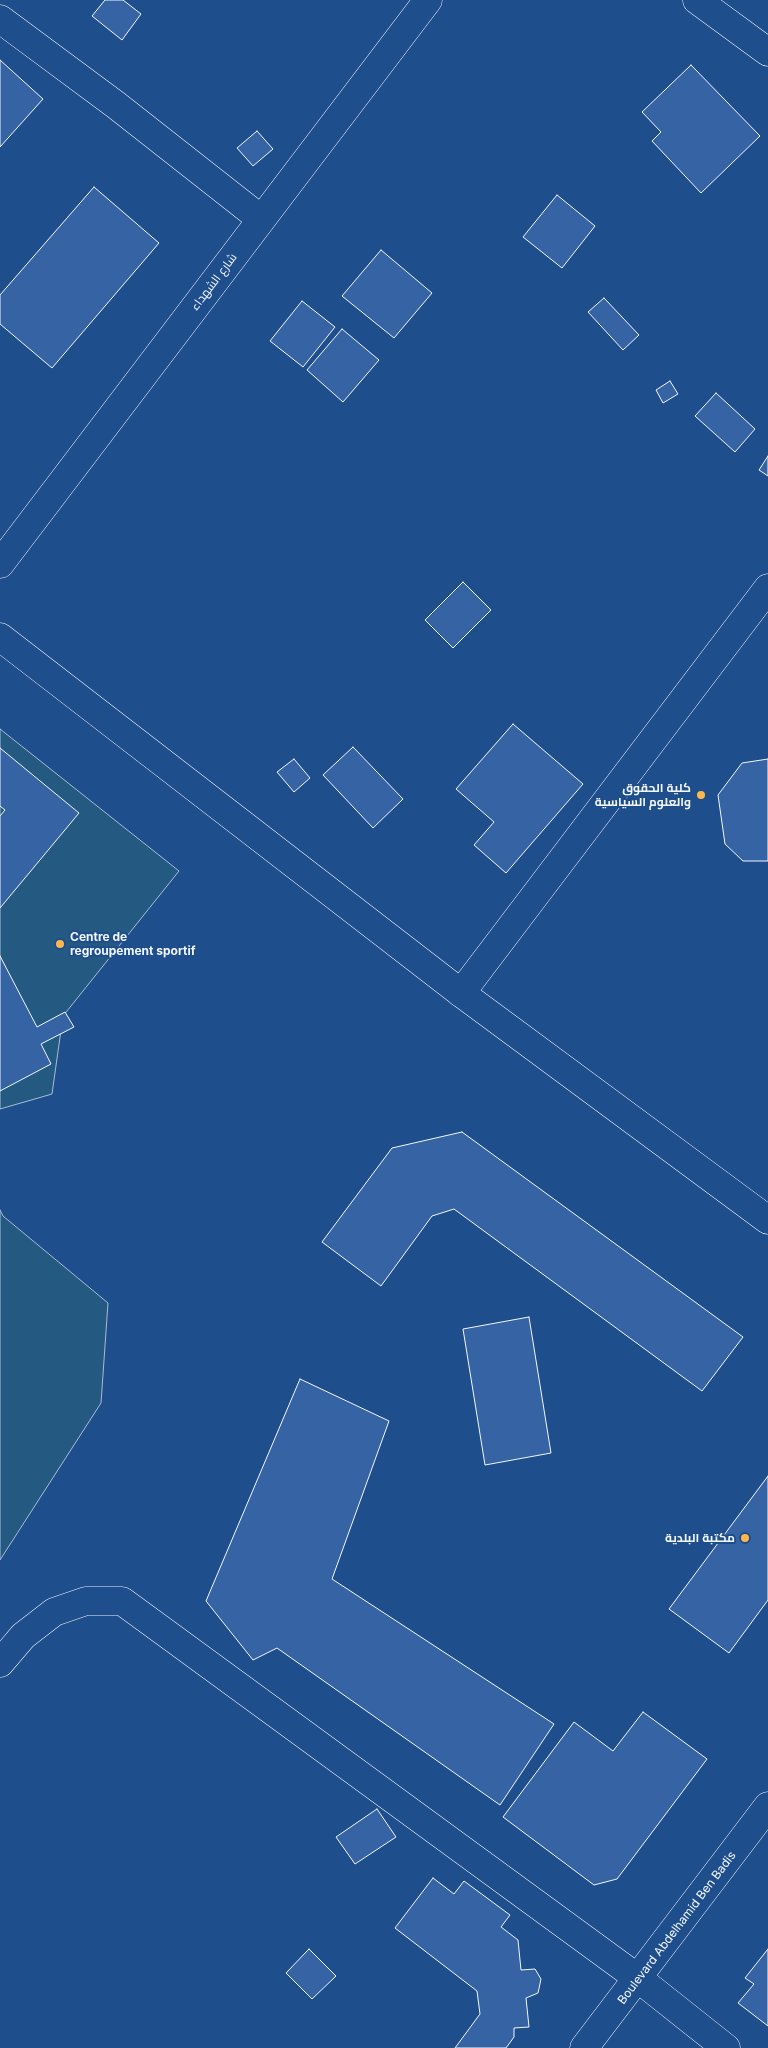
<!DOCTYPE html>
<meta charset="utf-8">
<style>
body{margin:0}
canvas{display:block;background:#1f4e8c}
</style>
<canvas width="768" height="2048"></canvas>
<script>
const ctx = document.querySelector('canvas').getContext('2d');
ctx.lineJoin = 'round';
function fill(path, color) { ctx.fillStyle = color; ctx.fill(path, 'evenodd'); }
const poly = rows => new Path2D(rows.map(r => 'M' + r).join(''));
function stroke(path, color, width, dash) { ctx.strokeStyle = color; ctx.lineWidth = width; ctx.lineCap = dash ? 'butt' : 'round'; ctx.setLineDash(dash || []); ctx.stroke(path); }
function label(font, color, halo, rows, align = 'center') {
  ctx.font = font + ' Inter,Cairo,sans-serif'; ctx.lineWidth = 4; ctx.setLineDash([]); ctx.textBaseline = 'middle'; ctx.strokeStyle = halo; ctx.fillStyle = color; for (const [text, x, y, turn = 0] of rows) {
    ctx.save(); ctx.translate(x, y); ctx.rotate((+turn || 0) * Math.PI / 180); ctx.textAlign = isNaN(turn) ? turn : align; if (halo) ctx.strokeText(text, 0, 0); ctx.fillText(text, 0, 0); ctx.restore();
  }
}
const green = poly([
 [0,729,179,871,63,1016,52,1094,0,1109,0,729],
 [0,1210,3,1216,108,1303,101,1403,0,1560,0,1210]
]);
const building = poly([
 [105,0,123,0,141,14,122,40,92,16,105,0],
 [0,60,43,99,0,147,0,60],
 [691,65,760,136,701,193,652,141,661,132,642,112,691,65],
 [257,131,273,149,253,166,237,148,257,131],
 [94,187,159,243,52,368,0,324,0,295,94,187],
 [557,195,595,226,562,268,523,237,557,195],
 [381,250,432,293,394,338,342,296,381,250],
 [604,298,639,335,623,350,588,312,604,298],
 [302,301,335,327,303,367,270,341,302,301],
 [342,329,379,360,343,402,307,370,342,329],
 [670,381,678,394,663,403,656,390,670,381],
 [716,393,755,429,735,452,695,416,716,393],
 [768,456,768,476,759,470,768,456],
 [463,582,491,610,453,648,425,620,463,582],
 [513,724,583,784,506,873,474,845,494,822,456,789,513,724],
 [353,747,403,799,373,828,323,775,353,747],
 [0,748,79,813,0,908,0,816,5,810,0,806,0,748],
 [294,759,310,778,294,792,277,772,294,759],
 [768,759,768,861,743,861,725,844,718,795,742,763,768,759],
 [0,956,37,1027,65,1012,74,1027,41,1044,51,1064,0,1091,0,956],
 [462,1132,743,1337,702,1391,454,1209,432,1216,381,1286,322,1242,392,1148,462,1132],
 [529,1317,551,1453,485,1465,463,1329,529,1317],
 [300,1379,389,1421,332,1579,554,1724,500,1805,277,1648,253,1660,206,1601,300,1379],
 [768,1476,768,1600,729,1653,669,1609,768,1476],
 [643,1712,707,1759,617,1879,594,1885,503,1817,574,1722,613,1751,643,1712],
 [377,1809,396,1837,355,1864,336,1837,377,1809],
 [433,1878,454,1894,464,1881,510,1915,501,1927,518,1940,521,1970,535,1969,541,1979,538,1993,526,1998,529,2027,514,2028,514,2037,506,2048,455,2048,480,2014,477,1991,395,1928,433,1878],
 [309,1949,336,1976,312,1999,286,1973,309,1949],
 [768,1949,768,2026,738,2003,754,1984,745,1978,768,1949]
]);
const minor = poly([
 [697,0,768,52],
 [0,19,116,105,261,219],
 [0,564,428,0],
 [461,993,768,588],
 [0,1663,23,1636,54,1612,86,1601,122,1601,639,1979,726,2048]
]);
const major = poly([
 [0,637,461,993,768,1220],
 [584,2048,768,1806]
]);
const markers = [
 [701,795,5,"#ffb74d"],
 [60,944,5,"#ffb74d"],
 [745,1538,5,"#ffb74d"]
];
const streetNames = [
 ["شارع الشهداء",214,282,-53],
 ["Boulevard Abdelhamid Ben Badis",677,1928,-53]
];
const poiNames = [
 ["كلية الحقوق",691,788],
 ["والعلوم السياسية",691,802],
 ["Centre de",70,937,"left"],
 ["regroupement sportif",70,951,"left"],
 ["مكتبة البلدية",735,1538]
];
fill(green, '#245a82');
stroke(green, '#a8bbd7', 1);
fill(building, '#3563a3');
stroke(building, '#f2f6ff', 1);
stroke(minor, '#f2f6ff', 29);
stroke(major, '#f2f6ff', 29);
stroke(minor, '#1f4e8c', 28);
stroke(major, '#1f4e8c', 28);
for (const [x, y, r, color] of markers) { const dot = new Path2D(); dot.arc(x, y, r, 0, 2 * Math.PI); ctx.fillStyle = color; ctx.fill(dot); stroke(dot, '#1f4e8c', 2); }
label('12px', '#f2f6ff', '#1f4e8c', streetNames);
label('bold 12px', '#f2f6ff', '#1f4e8c', poiNames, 'right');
</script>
